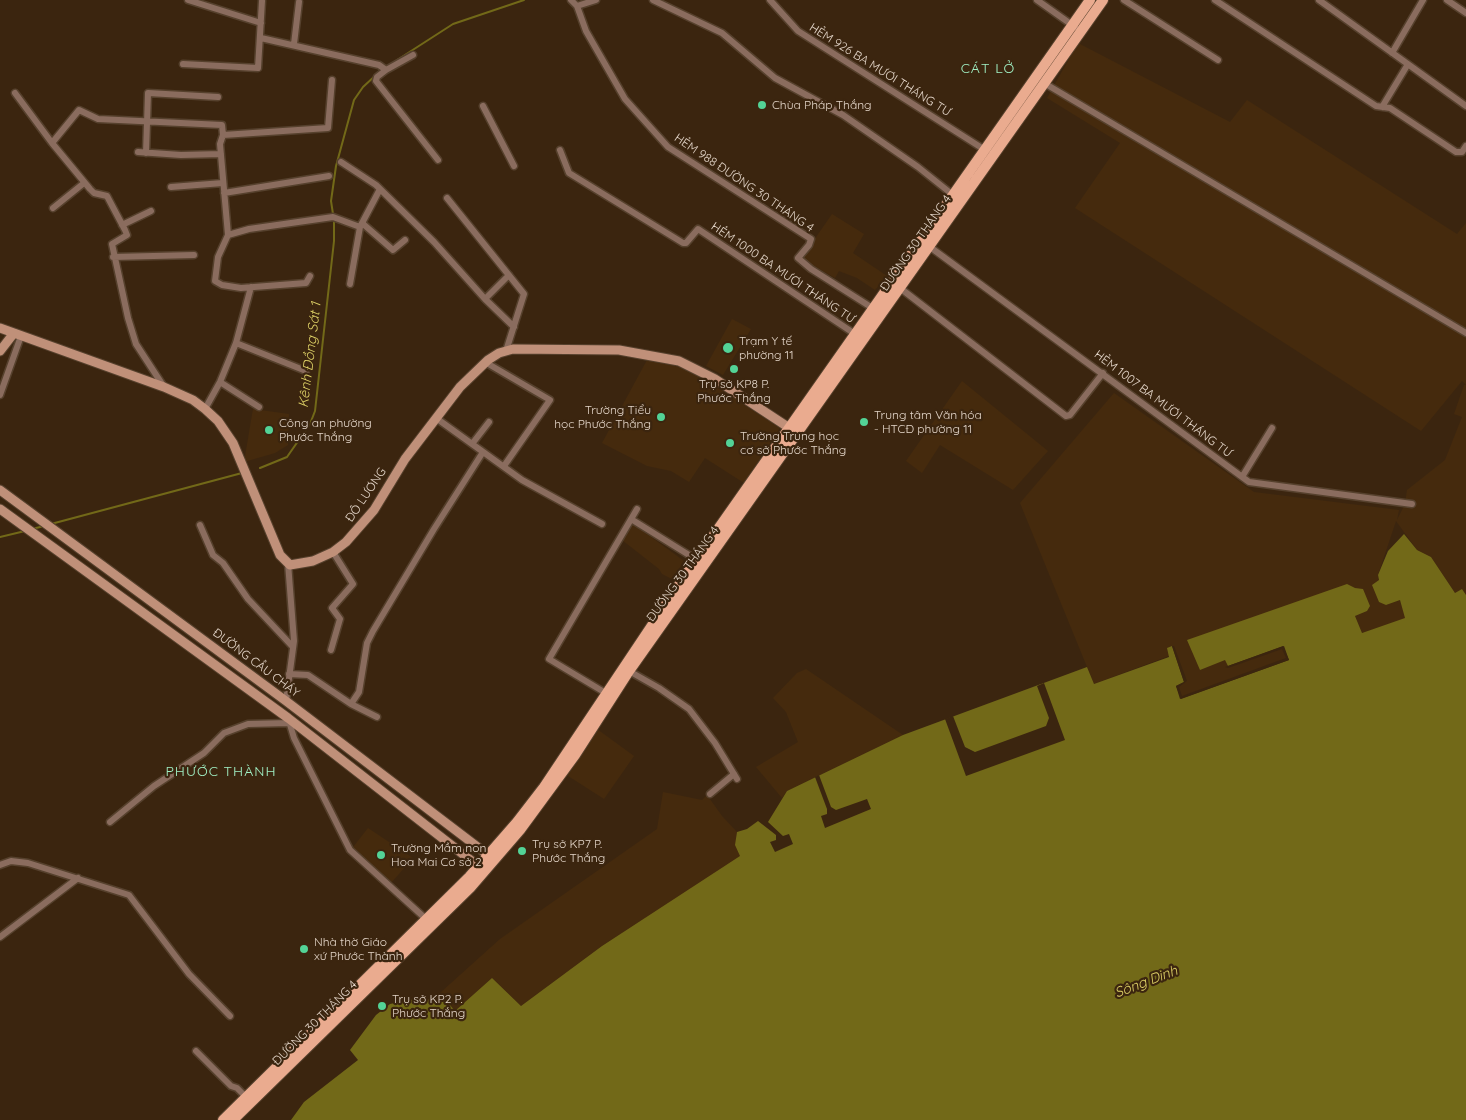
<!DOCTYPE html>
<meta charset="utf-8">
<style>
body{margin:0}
canvas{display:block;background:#3b250f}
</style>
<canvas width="1466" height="1120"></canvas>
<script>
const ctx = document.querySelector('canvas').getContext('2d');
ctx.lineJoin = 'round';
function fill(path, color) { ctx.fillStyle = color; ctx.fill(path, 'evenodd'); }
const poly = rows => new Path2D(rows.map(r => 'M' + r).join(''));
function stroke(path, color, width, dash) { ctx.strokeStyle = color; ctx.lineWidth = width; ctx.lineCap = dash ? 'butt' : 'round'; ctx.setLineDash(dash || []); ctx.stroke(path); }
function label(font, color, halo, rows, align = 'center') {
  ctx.font = font + ' Quicksand,sans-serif'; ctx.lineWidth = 4.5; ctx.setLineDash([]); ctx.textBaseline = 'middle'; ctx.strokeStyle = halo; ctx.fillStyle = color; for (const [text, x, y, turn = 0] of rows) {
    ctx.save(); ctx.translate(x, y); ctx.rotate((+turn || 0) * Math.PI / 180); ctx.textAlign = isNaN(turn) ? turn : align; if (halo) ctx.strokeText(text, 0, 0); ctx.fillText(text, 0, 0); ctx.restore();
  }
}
const built = poly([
 [1078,43,1230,122,1247,100,1457,234,1466,223,1466,595,1462,589,1455,593,1431,557,1417,550,1396,521,1378,575,1379,580,1375,584,1386,605,1400,600,1406,618,1362,633,1355,616,1367,611,1226,660,1228,666,1284,646,1289,660,1180,699,1176,686,1184,682,1172,646,1169,656,1094,684,1020,503,1114,393,1254,492,1399,510,1397,520,1405,504,1407,490,1445,460,1462,417,1454,414,1464,385,1466,385,1462,381,1421,431,1075,208,1120,143,1047,98],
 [832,214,864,234,853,253,887,276,875,290,857,278,839,271,835,278,805,261,803,256],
 [732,319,751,329,723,375,706,366],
 [647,360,689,369,780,428,744,483,705,458,689,482,671,471,647,466,602,443],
 [962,381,1048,451,1013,490,940,445,922,473,906,461],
 [253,409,289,414,288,445,275,453,244,462],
 [632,523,684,561,672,579,662,574,659,569,622,540],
 [806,669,903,735,787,791,782,798,756,767,798,742,786,712,773,698,797,673],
 [597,729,634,756,604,799,565,774],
 [663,792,702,800,707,795,722,816,737,832,736,845,741,856,602,946,521,1006,492,978,455,1011,440,993,500,939,657,829],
 [368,828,413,858,391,883,350,851]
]);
const water = poly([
 [1404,534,1417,550,1431,557,1455,593,1462,589,1466,595,1466,1120,291,1120,304,1102,358,1060,350,1050,376,1015,390,1004,415,999,422,1003,440,993,455,1011,492,978,521,1006,602,946,740,856,735,845,737,832,747,829,758,821,776,835,776,840,770,842,775,852,793,844,789,834,783,836,768,822,787,791,903,735,1087,667,1094,684,1169,657,1167,648,1172,646,1184,682,1176,686,1181,699,1289,660,1283,646,1228,666,1225,660,1200,670,1187,640,1347,584,1355,588,1363,589,1370,606,1367,611,1355,616,1362,633,1405,618,1400,600,1386,605,1379,602,1372,585,1379,580,1378,575,1388,551]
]);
const pier = poly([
 [1172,646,1174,646,1187,681,1179,687,1182,696,1286,658,1282,649,1228,668,1225,667,1284,646,1289,660,1180,699,1176,686,1184,682],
 [1044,683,1065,740,966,776,945,719,953,716,965,747,975,752,1046,726,1049,718,1037,686],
 [819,775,831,807,836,810,867,799,871,809,825,828,821,816,827,814,827,809,815,777]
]);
const stream = poly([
 [394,62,453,24,524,0],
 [333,214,331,201,336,166,354,100,363,87,376,75],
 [260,468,287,457,310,424,315,411,334,241,334,219],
 [51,524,242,473],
 [32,529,44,526],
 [0,537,25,531]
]);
const street = poly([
 [188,0,261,23],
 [571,0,577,6,586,31,625,99,668,147,811,239,809,245,798,258,811,269,874,309],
 [653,0,722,33,775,78,843,115,918,167,953,195],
 [770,0,798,31,985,150],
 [1037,0,1075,27],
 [1124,0,1218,60],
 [1215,0,1376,106,1390,108,1456,152,1462,152,1466,146],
 [1319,0,1466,106],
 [1447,0,1466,13],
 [577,6,596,0],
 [261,38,379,65,386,70],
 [294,44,299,2],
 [1392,53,1423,0],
 [413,55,386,70,377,77,376,81,438,160],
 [183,64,258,68,262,1],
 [1044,83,1466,333],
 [15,93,52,143,90,189,94,193,107,196,125,230,127,235,112,244,128,318,136,344,164,387],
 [483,106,514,166],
 [1382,107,1408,64],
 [223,135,328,128,332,80],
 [52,143,79,110,98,119,222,125,223,135,220,144,228,235,218,257,215,281,222,285,241,288,306,283,310,276],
 [560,150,569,173,683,243,686,243,698,229,855,334],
 [138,152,181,155,221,154],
 [146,153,148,93,218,97],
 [341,162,376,185,434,242,485,299,509,275],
 [171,187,223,183],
 [224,193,329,176],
 [447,198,524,294,506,351],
 [53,208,84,183],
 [362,223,393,250,405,240],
 [122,225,151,211],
 [228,235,249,229,333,217,360,227],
 [930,247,1249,482,1412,504],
 [113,257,194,255],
 [350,284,360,227,380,189],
 [900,288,1066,416,1070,415,1103,373],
 [485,299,514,327],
 [236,343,306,371],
 [485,362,550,400,504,466],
 [220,382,259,407],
 [0,395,21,336],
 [205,409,220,382,236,343,251,287],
 [436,418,522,480,602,524],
 [472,444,489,422],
 [1242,477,1272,428],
 [631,519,697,560],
 [200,525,213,555,223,563,248,599,293,647],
 [331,650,340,619,332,608,353,584,333,552],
 [629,671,659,688,689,709,715,743,737,779],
 [289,674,308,675,351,704,359,692,367,643,373,631,434,529,483,452],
 [609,695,549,659,637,509],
 [286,701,294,641,288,563],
 [351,704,377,717],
 [288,718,294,738,350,850,426,919],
 [710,794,734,774],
 [110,822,154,786,204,753,224,733,248,724,289,723],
 [0,865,11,861,28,863,129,895,189,974,230,1016],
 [0,937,78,878],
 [196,1051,231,1086,237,1088,246,1097]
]);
const secondary = poly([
 [0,328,164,387,193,400,205,409,218,421,233,443,280,555,290,565,313,561,333,552,346,542,374,510,405,459,460,387,488,360,499,353,513,349,619,350,679,361,715,379,794,431],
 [0,351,14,333],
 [0,490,286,701,492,858],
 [0,509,288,718,482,869]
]);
const primary = poly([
 [223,1120,469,877,517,822,544,787,683,579,1090,0],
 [233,1120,470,888,520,830,575,755,629,671,1103,0]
]);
const markers = [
 [762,105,5,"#53d396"],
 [728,348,6,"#53d396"],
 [734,369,5,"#53d396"],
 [661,417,5,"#53d396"],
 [864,422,5,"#53d396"],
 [269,430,5,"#53d396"],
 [730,443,5,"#53d396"],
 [522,851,5,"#53d396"],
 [381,855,5,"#53d396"],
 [304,949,5,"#53d396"],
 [382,1006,5,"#53d396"]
];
const streetNames = [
 ["HẺM 926 BA MƯƠI THÁNG TƯ",880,70,32],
 ["HẺM 988 ĐƯỜNG 30 THÁNG 4",744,183,34],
 ["ĐƯỜNG 30 THÁNG 4",916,243,-55],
 ["HẺM 1000 BA MƯƠI THÁNG TƯ",783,273,34],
 ["HẺM 1007 BA MƯƠI THÁNG TƯ",1163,404,37],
 ["ĐÔ LƯƠNG",366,495,-56],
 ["ĐƯỜNG 30 THÁNG 4",683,574,-54],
 ["ĐƯỜNG CẦU CHÁY",256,663,37],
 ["ĐƯỜNG 30 THÁNG 4",315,1023,-45]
];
const poiNames = [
 ["Chùa Pháp Thắng",772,105],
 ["Trạm Y tế",739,341],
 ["phường 11",739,355],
 ["Trụ sở KP8 P.",734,384,"center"],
 ["Phước Thắng",734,398,"center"],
 ["Trường Tiểu",651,410,"right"],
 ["học Phước Thắng",651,424,"right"],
 ["Trung tâm Văn hóa",874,415],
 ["- HTCĐ phường 11",874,429],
 ["Công an phường",279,423],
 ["Phước Thắng",279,437],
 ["Trường Trung học",740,436],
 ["cơ sở Phước Thắng",740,450],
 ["Trụ sở KP7 P.",532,844],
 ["Phước Thắng",532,858],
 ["Trường Mầm non",391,848],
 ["Hoa Mai Cơ sở 2",391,862],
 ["Nhà thờ Giáo",314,942],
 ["xứ Phước Thành",314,956],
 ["Trụ sở KP2 P.",392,999],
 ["Phước Thắng",392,1013]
];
const neighbourhoodNames = [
 ["CÁT LỞ",988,69],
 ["PHƯỚC THÀNH",221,772]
];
const waterNames = [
 ["Kênh Đồng Sát 1",310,355,-83],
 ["Sông Dinh",1146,982,-21]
];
fill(built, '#452a0d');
fill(water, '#726918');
fill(pier, '#3b250f');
stroke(stream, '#726918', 2);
stroke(street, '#56412d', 9);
stroke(secondary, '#56412d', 11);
stroke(primary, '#56412d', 12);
stroke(street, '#8a6c5e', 6);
stroke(secondary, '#c09079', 9);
stroke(primary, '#eaab8f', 10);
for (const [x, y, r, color] of markers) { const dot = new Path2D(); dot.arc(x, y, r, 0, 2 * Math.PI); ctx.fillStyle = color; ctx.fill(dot); stroke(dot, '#3b250f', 2); }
label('12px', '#e3d5c8', '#3b250f', streetNames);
label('12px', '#e3d5c8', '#3b250f', poiNames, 'left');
ctx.letterSpacing = '1px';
label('14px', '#a1f1c5', '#3b250f', neighbourhoodNames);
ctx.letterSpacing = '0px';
label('italic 14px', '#ddd066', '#3b250f', waterNames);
</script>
